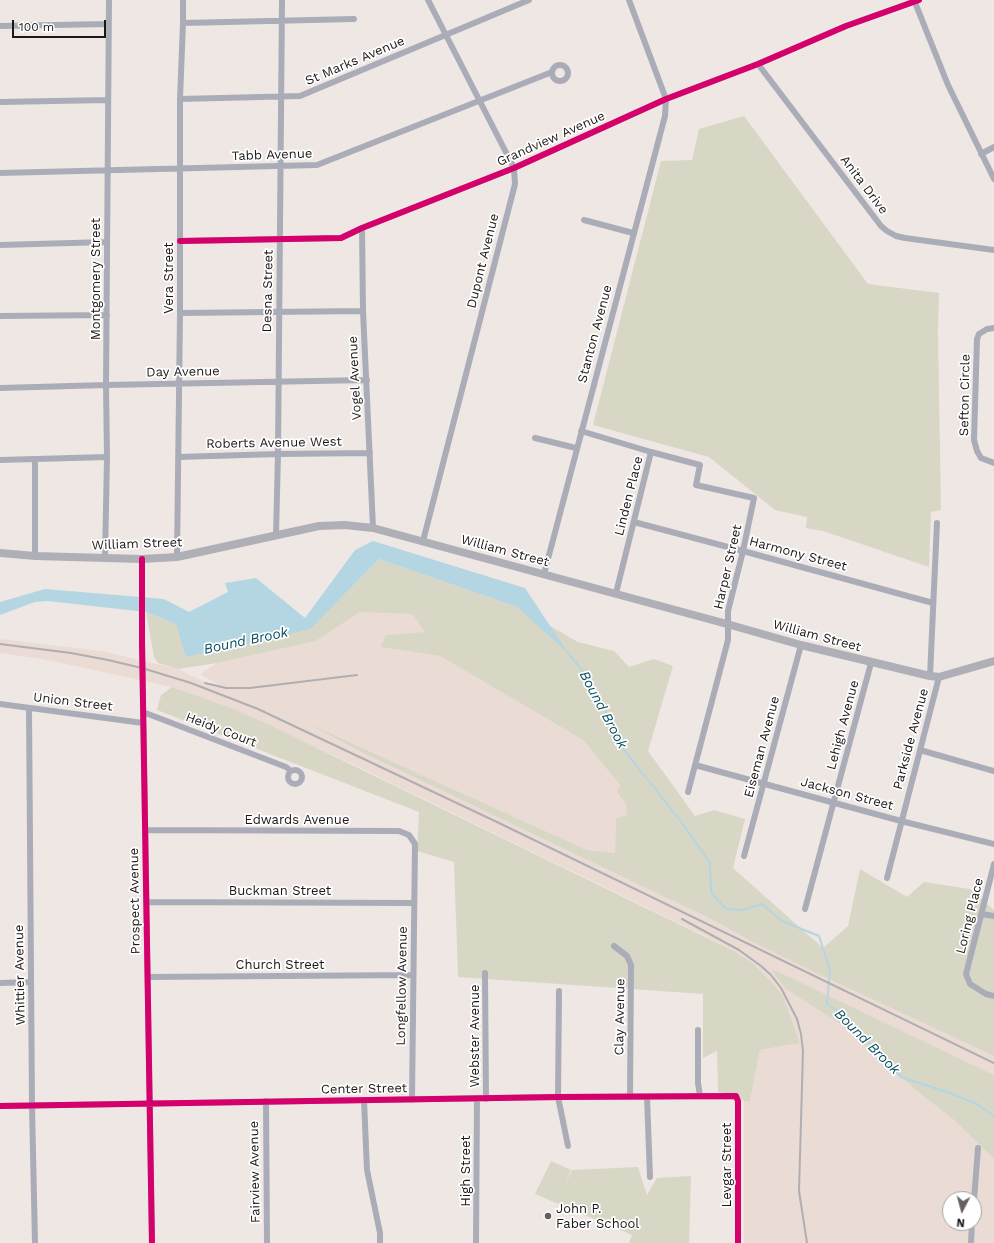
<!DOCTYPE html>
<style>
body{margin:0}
#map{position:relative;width:994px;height:1243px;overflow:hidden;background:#efe7e4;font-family:"Work Sans",sans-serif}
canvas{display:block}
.north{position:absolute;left:942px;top:1191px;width:40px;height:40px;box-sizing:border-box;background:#fff;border:1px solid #a5a3a2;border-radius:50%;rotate:186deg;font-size:11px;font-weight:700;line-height:16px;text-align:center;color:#1d1816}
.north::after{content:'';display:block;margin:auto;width:14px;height:18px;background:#66605e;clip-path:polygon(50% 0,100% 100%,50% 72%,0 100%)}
.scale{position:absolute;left:12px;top:20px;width:94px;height:18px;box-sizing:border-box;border:2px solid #1d1816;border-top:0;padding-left:5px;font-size:12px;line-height:14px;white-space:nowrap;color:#1d1816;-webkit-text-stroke:3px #fff;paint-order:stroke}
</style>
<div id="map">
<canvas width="994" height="1243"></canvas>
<div class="north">N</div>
<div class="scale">100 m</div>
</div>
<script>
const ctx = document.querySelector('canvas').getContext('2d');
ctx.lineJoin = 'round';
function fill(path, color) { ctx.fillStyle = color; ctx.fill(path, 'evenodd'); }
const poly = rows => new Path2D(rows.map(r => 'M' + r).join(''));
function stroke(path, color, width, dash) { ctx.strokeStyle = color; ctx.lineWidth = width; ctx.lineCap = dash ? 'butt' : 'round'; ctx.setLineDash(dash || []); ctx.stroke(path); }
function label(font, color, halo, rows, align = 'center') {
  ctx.font = font + ' "Work Sans",sans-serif'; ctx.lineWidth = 3.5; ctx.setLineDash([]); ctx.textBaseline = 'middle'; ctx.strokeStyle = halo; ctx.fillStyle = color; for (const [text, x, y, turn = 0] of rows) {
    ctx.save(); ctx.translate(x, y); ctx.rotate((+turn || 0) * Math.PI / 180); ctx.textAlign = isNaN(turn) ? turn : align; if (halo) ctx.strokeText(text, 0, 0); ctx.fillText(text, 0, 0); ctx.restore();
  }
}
const built = poly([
 [360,612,412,614,425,632,386,635,382,647,440,656,583,740,620,785,617,792,626,804,627,815,616,818,615,853,587,850,316,728,359,751,711,919,749,940,994,1056,994,1075,777,971,785,988,840,1024,918,1092,954,1120,994,1159,994,1243,744,1243,744,1101,750,1101,760,1050,800,1043,783,996,775,986,754,964,734,951,703,935,346,761,229,707,172,687,43,659,0,653,0,639,101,651,178,669,200,680,226,689,200,674,217,663,316,641],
 [950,1199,974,1199,974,1223,950,1223]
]);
const green = poly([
 [744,116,868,284,939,293,938,334,941,510,931,512,929,567,823,531,806,528,807,517,775,510,709,457,593,425,661,161,692,160,699,129],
 [379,559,517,607,578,642,614,651,629,667,654,659,673,666,648,751,695,816,714,810,745,819,733,868,823,948,848,926,860,869,907,897,924,882,970,889,994,910,994,1056,808,969,749,940,711,919,359,751,309,724,587,850,615,853,616,818,627,815,626,804,617,792,620,785,583,740,440,656,381,647,386,635,425,632,412,614,360,612,316,641,217,663,178,669,158,663,154,657,146,612,176,624,311,629],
 [172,687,229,707,274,727,734,951,754,964,775,986,783,996,800,1043,760,1050,750,1101,744,1101,734,1094,718,1092,717,1051,703,1058,703,994,458,977,454,862,417,851,419,812,157,710,161,695],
 [771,970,777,971,994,1075,994,1159,954,1120,918,1092,840,1024,786,989],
 [551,1161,571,1170,563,1188,572,1170,638,1167,647,1195,657,1178,691,1176,689,1243,629,1243,632,1235,535,1194]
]);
const water = poly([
 [373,541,525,588,568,653,517,607,379,559,311,629,186,657,176,624,146,612,48,601,35,602,0,615,0,602,45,589,164,599,189,612,228,592,225,583,256,578,305,618,355,550]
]);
const stream = poly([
 [567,652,592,682,606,711,621,746,682,823,710,863,711,892,726,909,743,910,762,904,782,921,819,936,830,970,827,1004,840,1012,901,1077,950,1093,977,1104,994,1116]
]);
const minor = poly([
 [914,0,948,85,994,179],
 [183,23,354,19],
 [0,26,108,24],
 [758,64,881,226,887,231,896,236,905,238,994,250],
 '552 73a8 8 0 1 1 16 0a8 8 0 1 1-16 0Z',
 [180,99,300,96,529,0],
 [0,102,108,100],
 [981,154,994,147],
 [0,173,317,165,552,72],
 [584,220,633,233],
 [362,228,363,311,373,528],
 [180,241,341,238,362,228,514,168,666,99,758,64,846,26,919,0],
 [0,245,107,242],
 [180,313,363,311],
 [0,316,107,315],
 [994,328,987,329,979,334,977,339,974,440,977,451,981,458,994,463],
 [0,388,106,385,367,380],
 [581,431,651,452,700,465,696,485,754,498,743,551,728,611,728,640,688,792],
 [535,438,576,448],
 [178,457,278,454,370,453],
 [35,459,35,556],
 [0,460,107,457],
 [634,522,743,551,933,603],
 [276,535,278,454,282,0],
 [423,541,515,184,514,168,428,0],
 [177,557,180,313,180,99,183,23,183,0],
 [105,558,107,457,106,385,109,0],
 [142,559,142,642,152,1243],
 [544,574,665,116,666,99,629,0],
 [616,593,651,452],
 [930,676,937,523],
 [0,704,143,723],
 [29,708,32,1106,35,1243],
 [143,712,286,767,291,771],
 [920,750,994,771],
 [695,765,901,821,994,844],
 '288 777a7 7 0 1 1 14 0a7 7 0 1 1-14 0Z',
 [145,830,399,831,409,835,415,844,412,1100],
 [744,856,801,645],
 [994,864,966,974,970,984,986,994,994,996],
 [887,878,939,677],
 [146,902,414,903],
 [805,909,871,663],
 [982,914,994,916],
 [614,946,627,956,631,965,630,1097],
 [485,973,486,1099],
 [148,977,413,975],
 [0,983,31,982],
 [559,991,558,1097,568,1146],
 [698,1030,698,1083,700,1096],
 [647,1097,650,1177],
 [364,1100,367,1170,380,1233,380,1243],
 [266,1101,267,1243],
 [0,1106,558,1097,736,1096,738,1101,738,1243],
 [974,1200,978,1148],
 [476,1243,477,1099],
 [971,1243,972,1223]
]);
const major = poly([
 [0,553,35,556,105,558,142,559,177,557,319,526,345,525,373,528,727,624,801,645,930,676,939,677,994,661]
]);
const rail = poly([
 [0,644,71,653,108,660,142,668,191,683,258,709,499,823,994,1063],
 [205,683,226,688,250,688,357,675],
 [682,919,739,950,761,966,771,975,781,988,797,1019,801,1034,803,1051,799,1191,807,1243]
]);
const cycleway = poly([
 [180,241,341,238,362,228,514,168,666,99,758,64,846,26,919,0],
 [142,559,142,642,152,1243],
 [0,1106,558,1097,736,1096,738,1101,738,1243]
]);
const markers = [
 [548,1216,4,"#66605e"]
];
const streetNames = [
 ["St Marks Avenue",355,61,-23],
 ["Grandview Avenue",551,139,-24],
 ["Tabb Avenue",272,155,-2],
 ["Anita Drive",864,185,53],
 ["Dupont Avenue",483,261,-76],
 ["Vera Street",169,278,-90],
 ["Montgomery Street",96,279,-90],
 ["Desna Street",268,291,-89],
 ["Stanton Avenue",595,334,-75],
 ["Day Avenue",183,372,-1],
 ["Vogel Avenue",355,378,-93],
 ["Sefton Circle",965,395,-89],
 ["Roberts Avenue West",274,443,-1],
 ["Linden Place",629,496,-76],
 ["William Street",137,544,-2],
 ["William Street",505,551,15],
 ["Harmony Street",798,554,15],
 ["Harper Street",728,567,-77],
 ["William Street",817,636,15],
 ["Union Street",73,702,7],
 ["Lehigh Avenue",843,725,-75],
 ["Heidy Court",221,730,21],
 ["Parkside Avenue",911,739,-75],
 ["Eiseman Avenue",762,747,-75],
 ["Jackson Street",847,794,15],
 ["Edwards Avenue",297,820],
 ["Buckman Street",280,891],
 ["Prospect Avenue",135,901,-91],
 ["Loring Place",970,916,-76],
 ["Church Street",280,965],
 ["Whittier Avenue",20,975,-91],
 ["Longfellow Avenue",402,986,-89],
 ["Clay Avenue",620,1017,-89],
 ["Webster Avenue",475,1036,-90],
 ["Center Street",364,1089,-1],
 ["Levgar Street",727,1165,-90],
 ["High Street",466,1171,-90],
 ["Fairview Avenue",255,1172,-91]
];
const poiNames = [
 ["John P.",556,1209],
 ["Faber School",556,1224]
];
const waterNames = [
 ["Bound Brook",246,641,-12],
 ["Bound Brook",603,710,62],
 ["Bound Brook",867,1042,45]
];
fill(built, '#eadbd4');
fill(green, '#d8d7c6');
fill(water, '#b4d5e2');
stroke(stream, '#b4d5e2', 2);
stroke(minor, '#aaadb7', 6);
stroke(major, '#aeafb7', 8);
stroke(rail, '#b0aeb1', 2);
stroke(cycleway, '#d6006c', 6);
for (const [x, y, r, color] of markers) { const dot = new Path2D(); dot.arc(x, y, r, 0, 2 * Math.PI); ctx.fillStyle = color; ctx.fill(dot); stroke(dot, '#fff', 1.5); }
label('13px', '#1d1816', '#fff', streetNames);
label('13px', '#1d1816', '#fff', poiNames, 'left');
label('italic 14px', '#084f63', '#fff', waterNames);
</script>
